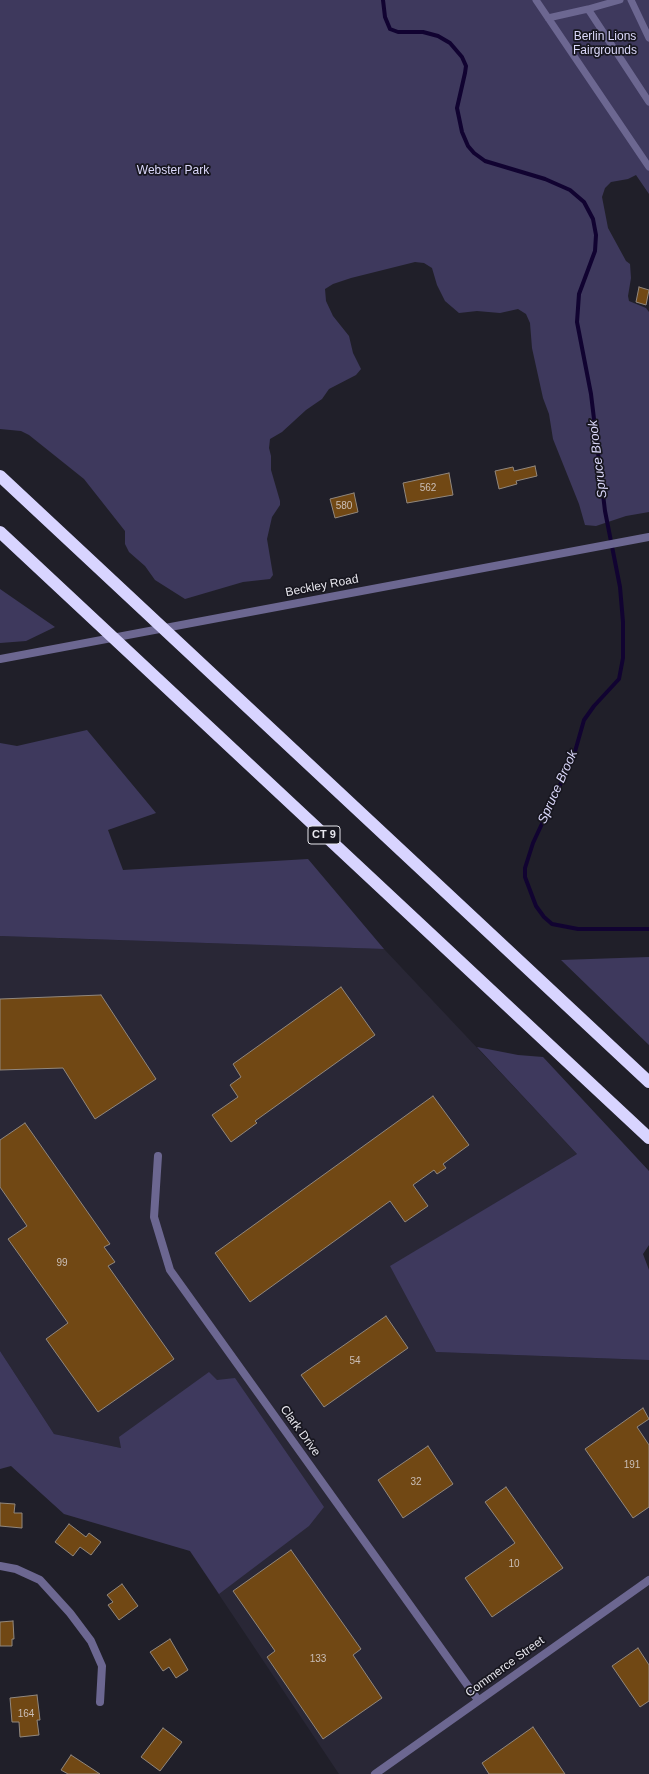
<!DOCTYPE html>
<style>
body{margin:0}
canvas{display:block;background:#201f29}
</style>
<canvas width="649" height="1774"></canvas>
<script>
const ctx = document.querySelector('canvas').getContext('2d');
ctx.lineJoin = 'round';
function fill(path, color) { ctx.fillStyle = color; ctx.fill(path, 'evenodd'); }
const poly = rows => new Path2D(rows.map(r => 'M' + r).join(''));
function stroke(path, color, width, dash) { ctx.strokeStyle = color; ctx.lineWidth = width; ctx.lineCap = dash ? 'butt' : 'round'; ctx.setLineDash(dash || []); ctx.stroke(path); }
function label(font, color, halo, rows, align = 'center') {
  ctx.font = font + ' Arial,sans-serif'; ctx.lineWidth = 3.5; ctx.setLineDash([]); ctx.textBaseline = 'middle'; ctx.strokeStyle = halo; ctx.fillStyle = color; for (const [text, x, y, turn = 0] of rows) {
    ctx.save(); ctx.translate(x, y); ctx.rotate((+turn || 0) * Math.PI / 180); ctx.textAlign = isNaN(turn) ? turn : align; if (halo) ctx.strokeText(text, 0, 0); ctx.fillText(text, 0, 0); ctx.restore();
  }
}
const built = poly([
 [0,936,384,949,577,1154,391,1266,436,1352,649,1360,649,1774,339,1774,121,1448,54,1434,0,1351]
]);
const green = poly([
 [0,0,649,0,649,194,636,175,628,179,611,182,605,188,602,197,608,228,626,261,630,264,631,278,628,296,629,301,646,308,649,312,649,512,626,516,596,526,585,525,579,504,553,439,549,414,543,398,532,348,530,323,526,314,518,309,500,313,477,311,459,313,445,301,437,285,432,268,424,263,415,262,351,278,333,284,325,289,326,301,333,316,349,336,353,353,361,369,356,375,329,389,322,399,306,410,282,432,270,439,269,448,271,456,271,470,280,501,280,505,272,517,267,539,273,575,270,579,243,582,185,599,155,580,145,566,129,552,125,544,125,531,84,479,29,435,21,431,0,429],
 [0,589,55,627,26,641,0,643],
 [87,730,156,813,108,830,123,870,308,859,384,949,0,936,0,743,17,746],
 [649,957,649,1045,561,960],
 [477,1047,518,1055,543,1057,649,1171,649,1245,643,1254,649,1270,649,1360,436,1352,390,1266,577,1154],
 [0,1351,54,1434,121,1448,119,1437,209,1372,217,1380,235,1378,324,1507,309,1526,219,1594,190,1551,64,1514,11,1466,0,1469]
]);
const stream = poly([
 [383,0,385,17,390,29,398,32,423,32,438,36,450,43,462,57,466,66,465,73,457,108,462,132,468,146,474,153,485,161,545,179,570,190,584,202,593,219,596,235,595,251,579,294,577,322,591,394,605,511,620,587,623,622,623,658,619,679,594,706,584,720,574,755,533,843,525,868,525,877,536,906,544,917,552,924,578,929,649,929]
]);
const building = poly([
 [639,287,649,290,646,305,636,302,639,287],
 [535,466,537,476,516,481,517,484,499,489,495,471,513,467,514,471,535,466],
 [449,473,453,495,407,503,403,483,449,473],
 [354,493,358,512,335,518,330,499,354,493],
 [341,987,375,1035,255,1121,257,1123,231,1142,212,1115,238,1097,230,1085,241,1077,233,1064,341,987],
 [101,995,156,1079,95,1119,63,1068,0,1070,0,999,101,995],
 [433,1096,469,1145,443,1164,446,1168,437,1174,434,1170,413,1185,428,1206,405,1222,390,1201,250,1302,215,1253,433,1096],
 [25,1123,110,1244,104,1247,115,1262,108,1266,174,1359,98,1412,46,1339,68,1323,8,1239,27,1226,0,1187,0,1140,25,1123],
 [386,1316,408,1348,324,1407,301,1375,386,1316],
 [643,1408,649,1419,637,1427,649,1445,649,1507,633,1518,585,1449,643,1408],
 [428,1446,453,1484,403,1518,378,1480,428,1446],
 [506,1487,563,1568,492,1617,465,1578,515,1543,485,1502,506,1487],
 [0,1503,15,1504,14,1513,22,1513,22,1528,0,1526,0,1503],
 [69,1524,86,1537,89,1533,101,1542,91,1555,80,1547,73,1556,55,1542,69,1524],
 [291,1550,361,1649,353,1655,382,1698,323,1739,267,1657,275,1651,233,1591,291,1550],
 [122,1584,138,1606,119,1620,108,1605,113,1602,107,1595,122,1584],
 [13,1621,14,1639,12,1639,12,1646,0,1646,0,1622,13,1621],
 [170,1639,188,1670,176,1678,169,1667,163,1671,150,1652,170,1639],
 [638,1648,649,1665,649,1701,640,1707,612,1666,638,1648],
 [37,1695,40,1720,37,1720,39,1735,20,1737,19,1722,12,1722,10,1698,37,1695],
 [533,1727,565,1774,489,1774,482,1763,533,1727],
 [163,1728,182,1742,160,1771,141,1757,163,1728],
 [71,1755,100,1774,68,1774,61,1770,71,1755]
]);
const service = poly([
 [536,0,649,167],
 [620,0,588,9,649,102],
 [631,0,649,38],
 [548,18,588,9]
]);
const minor = poly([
 [0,659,649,537],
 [158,1156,154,1217,170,1270,478,1700],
 [0,1566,16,1569,40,1580,70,1613,91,1641,102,1666,100,1702],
 [375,1774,649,1580]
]);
const motorway = poly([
 [0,476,649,1082],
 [0,532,649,1138]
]);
const numberNames = [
 ["562",428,488],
 ["580",344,506],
 ["99",62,1263],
 ["54",355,1361],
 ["191",632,1465],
 ["32",416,1482],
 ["10",514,1564],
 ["133",318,1659],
 ["164",26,1714]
];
const shields = [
 [324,835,32]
];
const shieldNames = [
 ["CT 9",324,835]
];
const parkNames = [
 ["Berlin Lions",605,37],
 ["Fairgrounds",605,51],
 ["Webster Park",173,171]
];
const streetNames = [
 ["Beckley Road",322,586,-11],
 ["Clark Drive",300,1431,54],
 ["Commerce Street",505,1667,-36]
];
const waterNames = [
 ["Spruce Brook",598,459,-97],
 ["Spruce Brook",558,787,-66]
];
fill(built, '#292736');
fill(green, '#3e395d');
stroke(stream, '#110331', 4);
fill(building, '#714814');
stroke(building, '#91877d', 1);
stroke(service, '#6c6791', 7);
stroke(minor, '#6c6791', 8);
stroke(motorway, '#d8d4ff', 12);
label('10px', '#cabeb7', null, numberNames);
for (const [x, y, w] of shields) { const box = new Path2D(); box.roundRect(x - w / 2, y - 9, w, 18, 3); ctx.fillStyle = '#17161f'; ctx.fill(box); stroke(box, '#e7e6ed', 1); }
label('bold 11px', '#e7e6ed', null, shieldNames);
label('12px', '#dcd9fb', '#17161f', parkNames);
label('12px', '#e7e6ed', '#17161f', streetNames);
label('italic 13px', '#d9d6f8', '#17161f', waterNames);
</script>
